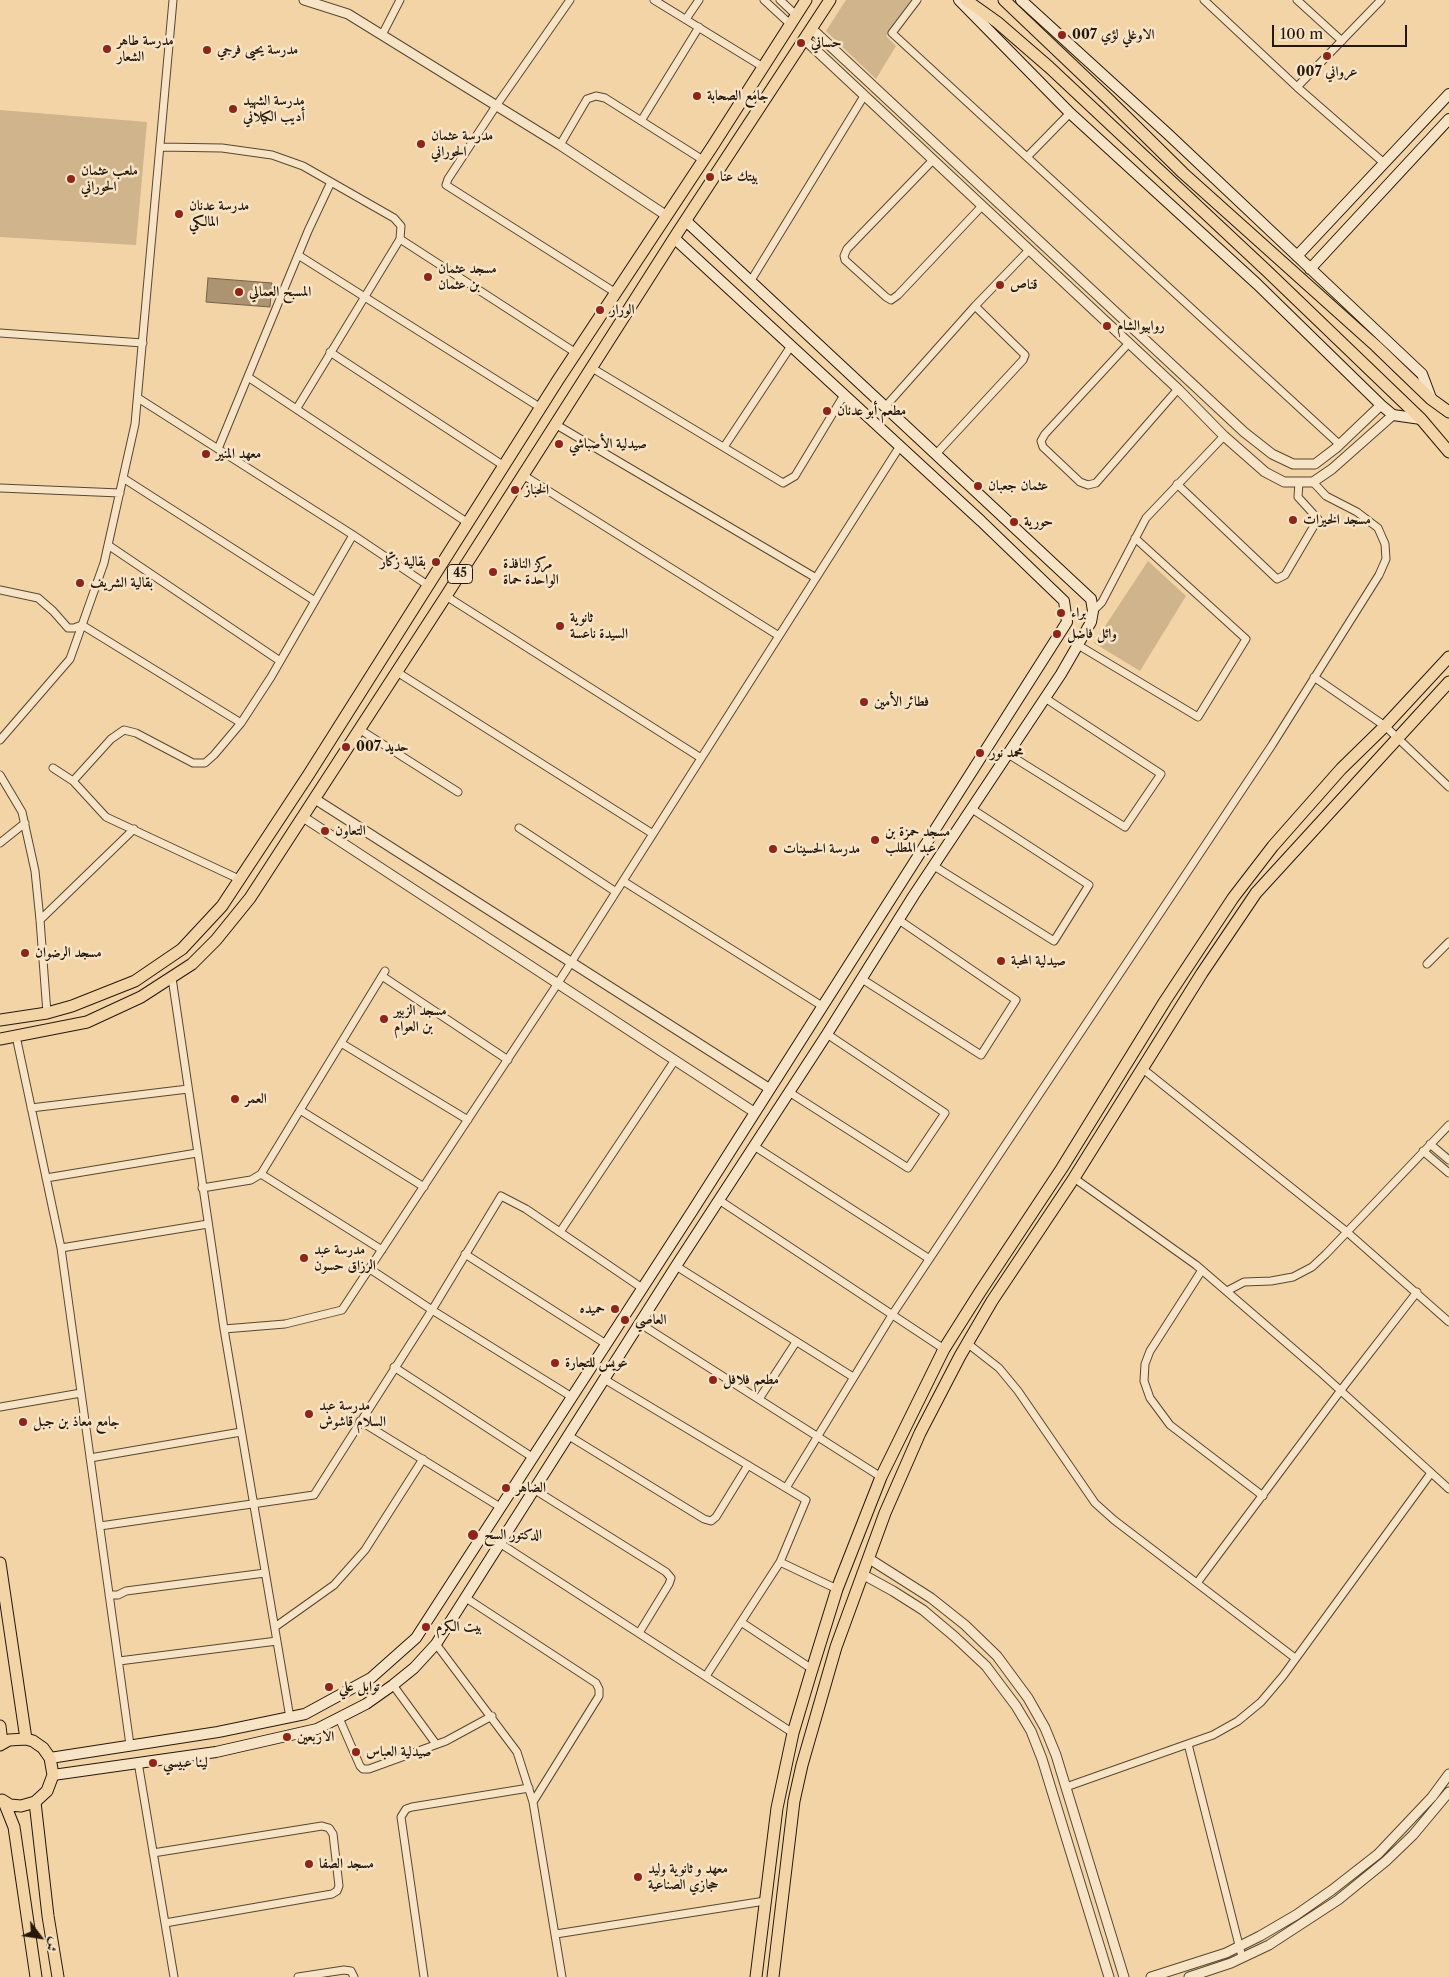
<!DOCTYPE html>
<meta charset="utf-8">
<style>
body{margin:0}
#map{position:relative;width:1449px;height:1977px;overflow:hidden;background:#f2d4a7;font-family:"Libre Caslon Text",Amiri,serif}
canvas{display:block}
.north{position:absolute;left:15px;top:1912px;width:50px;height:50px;-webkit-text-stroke:4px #f7e3c6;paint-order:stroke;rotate:121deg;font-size:14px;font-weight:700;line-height:20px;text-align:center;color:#25180a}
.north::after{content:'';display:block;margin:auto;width:18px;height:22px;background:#25180a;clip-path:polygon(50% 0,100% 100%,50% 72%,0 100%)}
.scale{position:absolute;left:1272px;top:25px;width:135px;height:22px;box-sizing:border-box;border:2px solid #25180a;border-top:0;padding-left:6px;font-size:15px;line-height:18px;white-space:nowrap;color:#25180a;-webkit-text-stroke:4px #f7e3c6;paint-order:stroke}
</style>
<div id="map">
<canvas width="1449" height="1977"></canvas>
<div class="north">ش</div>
<div class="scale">100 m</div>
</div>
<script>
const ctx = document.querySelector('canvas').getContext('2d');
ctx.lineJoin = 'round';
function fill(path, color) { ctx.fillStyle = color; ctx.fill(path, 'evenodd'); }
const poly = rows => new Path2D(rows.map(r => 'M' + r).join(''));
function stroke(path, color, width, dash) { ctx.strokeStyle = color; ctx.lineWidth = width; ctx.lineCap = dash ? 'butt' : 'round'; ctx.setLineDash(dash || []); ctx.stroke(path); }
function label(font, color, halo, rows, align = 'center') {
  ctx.font = font + ' "Libre Caslon Text",Amiri,serif'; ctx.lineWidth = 5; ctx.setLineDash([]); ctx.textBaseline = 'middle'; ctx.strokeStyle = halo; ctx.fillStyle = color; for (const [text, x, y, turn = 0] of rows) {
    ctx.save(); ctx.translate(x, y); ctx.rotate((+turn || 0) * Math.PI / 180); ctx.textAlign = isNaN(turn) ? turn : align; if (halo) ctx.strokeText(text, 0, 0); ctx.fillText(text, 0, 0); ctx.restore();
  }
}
const green = poly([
 [846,0,913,0,886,36,896,46,876,79,826,31],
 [0,110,147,122,136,245,0,237],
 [1148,561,1186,596,1140,671,1094,643]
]);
const water = poly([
 [208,278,272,283,270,307,206,302,208,278]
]);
const minor = poly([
 [570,0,496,106,448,179,446,185,616,293],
 [654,0,763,67],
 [764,0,790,24],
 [780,0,796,15],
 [917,0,892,33,1339,444],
 [1204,0,1297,87,1384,163],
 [1297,0,1342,41],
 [686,19,699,0],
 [382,35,400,0],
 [1297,87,1381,0],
 [641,121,699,27],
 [560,145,587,99,596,96,605,98,703,160],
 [161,147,222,148,272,155,303,166,394,218,401,226,400,239,297,408],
 [1027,157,1070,113],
 [933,160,847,249,844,256,845,260,886,297,891,300,898,295,982,206],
 [400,239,576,353],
 [298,255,541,408],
 [750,282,864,96],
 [0,333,143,343],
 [1129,343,1045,434,1041,441,1043,447,1080,482,1088,485,1096,483,1178,389],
 [330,352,504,466],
 [592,368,783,483,795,476,844,395],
 [248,377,468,523],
 [138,398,353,535,429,586],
 [885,407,975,306,1029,250],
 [555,424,816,578],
 [724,447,791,346],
 [218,449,308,231,331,182],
 [936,454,1023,360,1025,355,975,306],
 [523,475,779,636],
 [123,478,315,601],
 [1177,484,1277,579,1285,575,1318,519,1298,497,1299,482],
 [0,488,120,493],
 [108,545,280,661],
 [0,590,38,598,53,611,68,628,74,628,82,625,241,723],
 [446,596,701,758],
 [1093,611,1102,602,1146,518,1224,436],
 [1078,645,1198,717,1246,639,1135,538],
 [397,672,653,834],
 [1314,677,1385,726,1449,787],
 [359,729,458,792],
 [0,740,70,659,104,563,135,424,173,0],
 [1008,754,1125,827,1161,774,1045,698],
 [53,768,73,781,106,817,241,880],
 [0,775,22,812,35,871,40,920,47,1013],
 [73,781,111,739,124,730,136,733,193,763,205,763,214,755,241,723,271,677,353,535],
 [519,828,616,892],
 [0,843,25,823],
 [934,866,1054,941,1089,885,972,809],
 [623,881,822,1006],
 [40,920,134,829],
 [1427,964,1449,942],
 [382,976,508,1060],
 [172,978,224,1329,290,1718],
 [862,979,981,1055,1016,1000,899,920],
 [16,1036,61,1248,208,1224],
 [341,1043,468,1120],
 [1143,1069,1347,1232,1449,1322],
 [789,1092,908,1168,945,1113,827,1034],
 [31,1108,188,1089],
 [300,1110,424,1187],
 [1430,1144,1449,1160],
 [754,1146,928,1258],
 [1423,1151,1449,1173],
 [261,1174,382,1250],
 [46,1178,197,1153],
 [1074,1178,1196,1265,1319,1371,1449,1489],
 [202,1188,251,1180,261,1174,385,971],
 [719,1200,944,1349],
 [560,1232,675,1060],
 [61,1248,130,1745],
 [465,1254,606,1344],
 [676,1266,853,1377],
 [370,1269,432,1310,572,1397],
 [1202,1270,1150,1351,1145,1364,1144,1381,1150,1398,1170,1425,1263,1496],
 [1227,1291,1244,1282,1271,1281,1293,1277,1312,1267,1326,1254,1449,1125],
 [639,1323,881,1477],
 [224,1329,285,1324,342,1310,558,983,900,446],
 [967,1343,999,1368,1018,1391,1095,1503,1114,1520,1295,1658],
 [394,1367,532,1457],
 [604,1379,786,1488],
 [759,1399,796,1342],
 [0,1407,81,1393],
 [360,1421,500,1507],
 [569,1436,704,1519,711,1521,716,1517,748,1465],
 [90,1458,241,1432],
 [535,1490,666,1572,671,1578,669,1584,639,1633],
 [100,1526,314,1495,432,1310,501,1196,526,1209,642,1288],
 [501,1544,793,1733],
 [780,1562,837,1589],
 [1197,1583,1341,1390,1417,1292],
 [109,1595,118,1595,126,1591,265,1573],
 [466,1598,596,1683,599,1689,599,1696,533,1802],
 [741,1622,812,1669],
 [275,1627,334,1585,365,1550,423,1459],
 [436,1644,517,1752,533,1802,562,1977],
 [119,1661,277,1641],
 [706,1676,780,1562,806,1500,786,1488,892,1315,1272,745,1379,575,1386,559,1385,544,1378,528,1357,512,1326,496,1313,482],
 [393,1685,436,1744],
 [339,1718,360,1766,363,1769,369,1769,446,1741,492,1716],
 [1188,1744,1242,1957],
 [138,1762,174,1977],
 [1066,1787,1213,1735,1238,1721,1261,1702,1283,1676,1431,1473],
 [153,1853,322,1826,329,1828,333,1834,339,1886,337,1891,332,1894,165,1923],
 [556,1934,765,1901],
 [298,1977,344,1970,351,1971,354,1977],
 [424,1977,401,1817,406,1809,412,1807,529,1788]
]);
const tertiary = poly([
 [304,0,348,14,560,145,667,216],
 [811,28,1244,432,1272,454,1293,464,1315,464,1336,448,1381,405],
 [804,39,1178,389,1224,436,1265,472,1284,482,1313,482,1332,469,1393,415],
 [315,799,770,1089],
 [303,817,754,1112],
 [868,1558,931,1598,965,1625,997,1656,1028,1698,1045,1728,1056,1755,1124,1977],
 [862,1574,893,1591,923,1610,955,1637,986,1666,1016,1706,1031,1731,1042,1759,1109,1977],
 [1151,1977,1226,1953,1260,1936,1296,1915,1332,1890,1378,1854,1432,1797,1449,1774],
 [1189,1977,1231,1963,1269,1945,1338,1900,1386,1861,1413,1835,1449,1792]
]);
const secondary = poly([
 [959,0,1070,113,1257,284,1381,405,1393,415,1421,419],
 [1021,0,1169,135,1422,374,1431,398],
 [1297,256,1449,94],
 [1310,269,1449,119],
 [50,1758,218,1732,305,1714,371,1678,416,1638,693,1210,1067,622,1064,601,981,521,674,238],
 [53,1775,216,1752,317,1729,366,1704,393,1685,414,1668,436,1644,676,1266,827,1034,914,895,1061,674,1091,622,1093,611,1091,599,686,221]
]);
const primary = poly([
 [966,0,997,22,1049,67,1267,271,1421,419,1449,452],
 [1004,0,1107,98,1183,173,1376,346,1431,399,1449,412],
 [0,1020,47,1013,72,1006,135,981,182,949,222,906,309,774,558,380,712,147,806,0],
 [0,1039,87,1022,141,997,192,964,216,940,250,898,446,596,678,232,830,0],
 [0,1563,26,1739],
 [0,1726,2,1743],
 [0,1745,9,1740,26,1739,33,1741,43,1748,50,1758,53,1775,47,1791,35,1802,21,1806,10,1805,2,1800],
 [4,1802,14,1827,36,1977],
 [35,1802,48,1916,58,1977],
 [756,1977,777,1808,793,1733,810,1676,837,1589,881,1477,944,1349,980,1292,1062,1168,1165,1001,1233,898,1273,846,1341,769,1385,726,1449,657],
 [773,1977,794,1801,802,1765,836,1647,885,1513,920,1433,960,1356,992,1301,1074,1178,1202,973,1256,893,1449,682]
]);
const markers = [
 [1062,35,5,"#8f2418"],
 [801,43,5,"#8f2418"],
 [107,49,5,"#8f2418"],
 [207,50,5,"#8f2418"],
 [1327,56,5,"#8f2418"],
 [697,96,5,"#8f2418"],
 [233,109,5,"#8f2418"],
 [421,144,5,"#8f2418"],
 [710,177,5,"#8f2418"],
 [71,179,5,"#8f2418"],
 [179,214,5,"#8f2418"],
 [428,277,5,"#8f2418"],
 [1000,285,5,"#8f2418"],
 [239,292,5,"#8f2418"],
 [600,310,5,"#8f2418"],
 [1107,326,5,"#8f2418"],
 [827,411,5,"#8f2418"],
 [559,444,5,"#8f2418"],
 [206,454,5,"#8f2418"],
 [978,486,5,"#8f2418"],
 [515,490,5,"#8f2418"],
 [1293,520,5,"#8f2418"],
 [1014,522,5,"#8f2418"],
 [436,562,5,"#8f2418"],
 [493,572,5,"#8f2418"],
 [80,583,5,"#8f2418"],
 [1061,613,5,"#8f2418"],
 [560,626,5,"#8f2418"],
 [1057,634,5,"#8f2418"],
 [864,702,5,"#8f2418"],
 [346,747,5,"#8f2418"],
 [980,753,5,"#8f2418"],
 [325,831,5,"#8f2418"],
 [875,840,5,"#8f2418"],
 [773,849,5,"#8f2418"],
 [25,953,5,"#8f2418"],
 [1001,961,5,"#8f2418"],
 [384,1019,5,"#8f2418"],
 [235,1099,5,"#8f2418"],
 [304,1258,5,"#8f2418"],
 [615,1309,5,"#8f2418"],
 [625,1320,5,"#8f2418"],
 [555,1363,5,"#8f2418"],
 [713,1380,5,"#8f2418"],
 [309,1414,5,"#8f2418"],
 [23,1422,5,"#8f2418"],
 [506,1488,5,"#8f2418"],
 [473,1535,6,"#8f2418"],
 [426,1627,5,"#8f2418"],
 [329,1687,5,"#8f2418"],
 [287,1737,5,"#8f2418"],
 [356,1752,5,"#8f2418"],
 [153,1763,5,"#8f2418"],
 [309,1864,5,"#8f2418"],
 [638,1877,5,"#8f2418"]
];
const shields = [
 [460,574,25]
];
const shieldNames = [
 ["45",460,574]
];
const poiNames = [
 ["الاوغلي لؤي 007",1072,35],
 ["مدرسة طاهر",117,41],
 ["الشعار",117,57],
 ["حساني",811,43],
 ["مدرسة يحيى فرجي",217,50],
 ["عرواني 007",1327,72,"center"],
 ["جامع الصحابة",707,96],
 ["مدرسة الشهيد",243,101],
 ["أديب الكيلاني",243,117],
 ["مدرسة عثمان",431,136],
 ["الحوراني",431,152],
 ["ملعب عثمان",81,171],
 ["الحوراني",81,187],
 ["بيتك عنا",720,177],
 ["مدرسة عدنان",189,206],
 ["المالكي",189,222],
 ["مسجد عثمان",438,269],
 ["بن عثمان",438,285],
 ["قناص",1010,285],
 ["المسبح العمالي",249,292],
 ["الورار",610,310],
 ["روابيوالشام",1117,326],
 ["مطعم أبو عدنان",837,411],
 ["صيدلية الأصباشي",569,444],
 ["معهد المنير",216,454],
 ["عثمان جعبان",988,486],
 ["الخباز",525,490],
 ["مسجد الخيرات",1303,520],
 ["حورية",1024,522],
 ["بقالية زكّار",426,562,"right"],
 ["مركز النافذة",503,564],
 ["الواحدة حماة",503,580],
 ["بقالية الشريف",90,583],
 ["براء",1071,613],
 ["ثانوية",570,618],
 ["السيدة ناعسة",570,634],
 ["وائل فاضل",1067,634],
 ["فطائر الأمين",874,702],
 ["حديد 007",356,747],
 ["محمد نور",990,753],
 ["التعاون",335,831],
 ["مسجد حمزة بن",885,832],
 ["عبد المطلب",885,848],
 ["مدرسة الحسينات",783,849],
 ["مسجد الرضوان",35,953],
 ["صيدلية المحبة",1011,961],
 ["مسجد الزبير",394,1011],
 ["بن العوام",394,1027],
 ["العمر",245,1099],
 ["مدرسة عبد",314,1250],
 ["الرزاق حسون",314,1266],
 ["حميده",605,1309,"right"],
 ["العاصي",635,1320],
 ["عويس للتجارة",565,1363],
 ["مطعم فلافل",723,1380],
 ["مدرسة عبد",319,1406],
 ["السلام قاشوش",319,1422],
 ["جامع معاذ بن جبل",33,1422],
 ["الضاهر",516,1488],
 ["الدكتور السح",484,1535],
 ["بيت الكرم",436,1627],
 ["توابل علي",339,1687],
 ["الاربعين",297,1737],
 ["صيدلية العباس",366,1752],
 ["لينا عبيسي",163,1763],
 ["مسجد الصفا",319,1864],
 ["معهد و ثانوية وليد",648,1869],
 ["حجازي الصناعية",648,1885]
];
fill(green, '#cfb48c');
fill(water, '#ac9472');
stroke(water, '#766248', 1);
stroke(minor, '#584731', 9);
stroke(tertiary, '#584731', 11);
stroke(secondary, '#25180a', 12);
stroke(primary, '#25180a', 13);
stroke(minor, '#f7e3c6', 7);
stroke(tertiary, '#f7e3c6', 9);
stroke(secondary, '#f7e3c6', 10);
stroke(primary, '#f2d4a7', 11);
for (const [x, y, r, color] of markers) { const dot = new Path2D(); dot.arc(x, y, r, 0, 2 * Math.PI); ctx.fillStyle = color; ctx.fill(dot); stroke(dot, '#f7e3c6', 2); }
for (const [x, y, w] of shields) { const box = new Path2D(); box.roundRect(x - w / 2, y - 9.5, w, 19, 4); ctx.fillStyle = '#f7e3c6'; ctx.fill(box); stroke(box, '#25180a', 1); }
label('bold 12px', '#25180a', null, shieldNames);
label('bold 14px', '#25180a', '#f7e3c6', poiNames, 'left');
</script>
